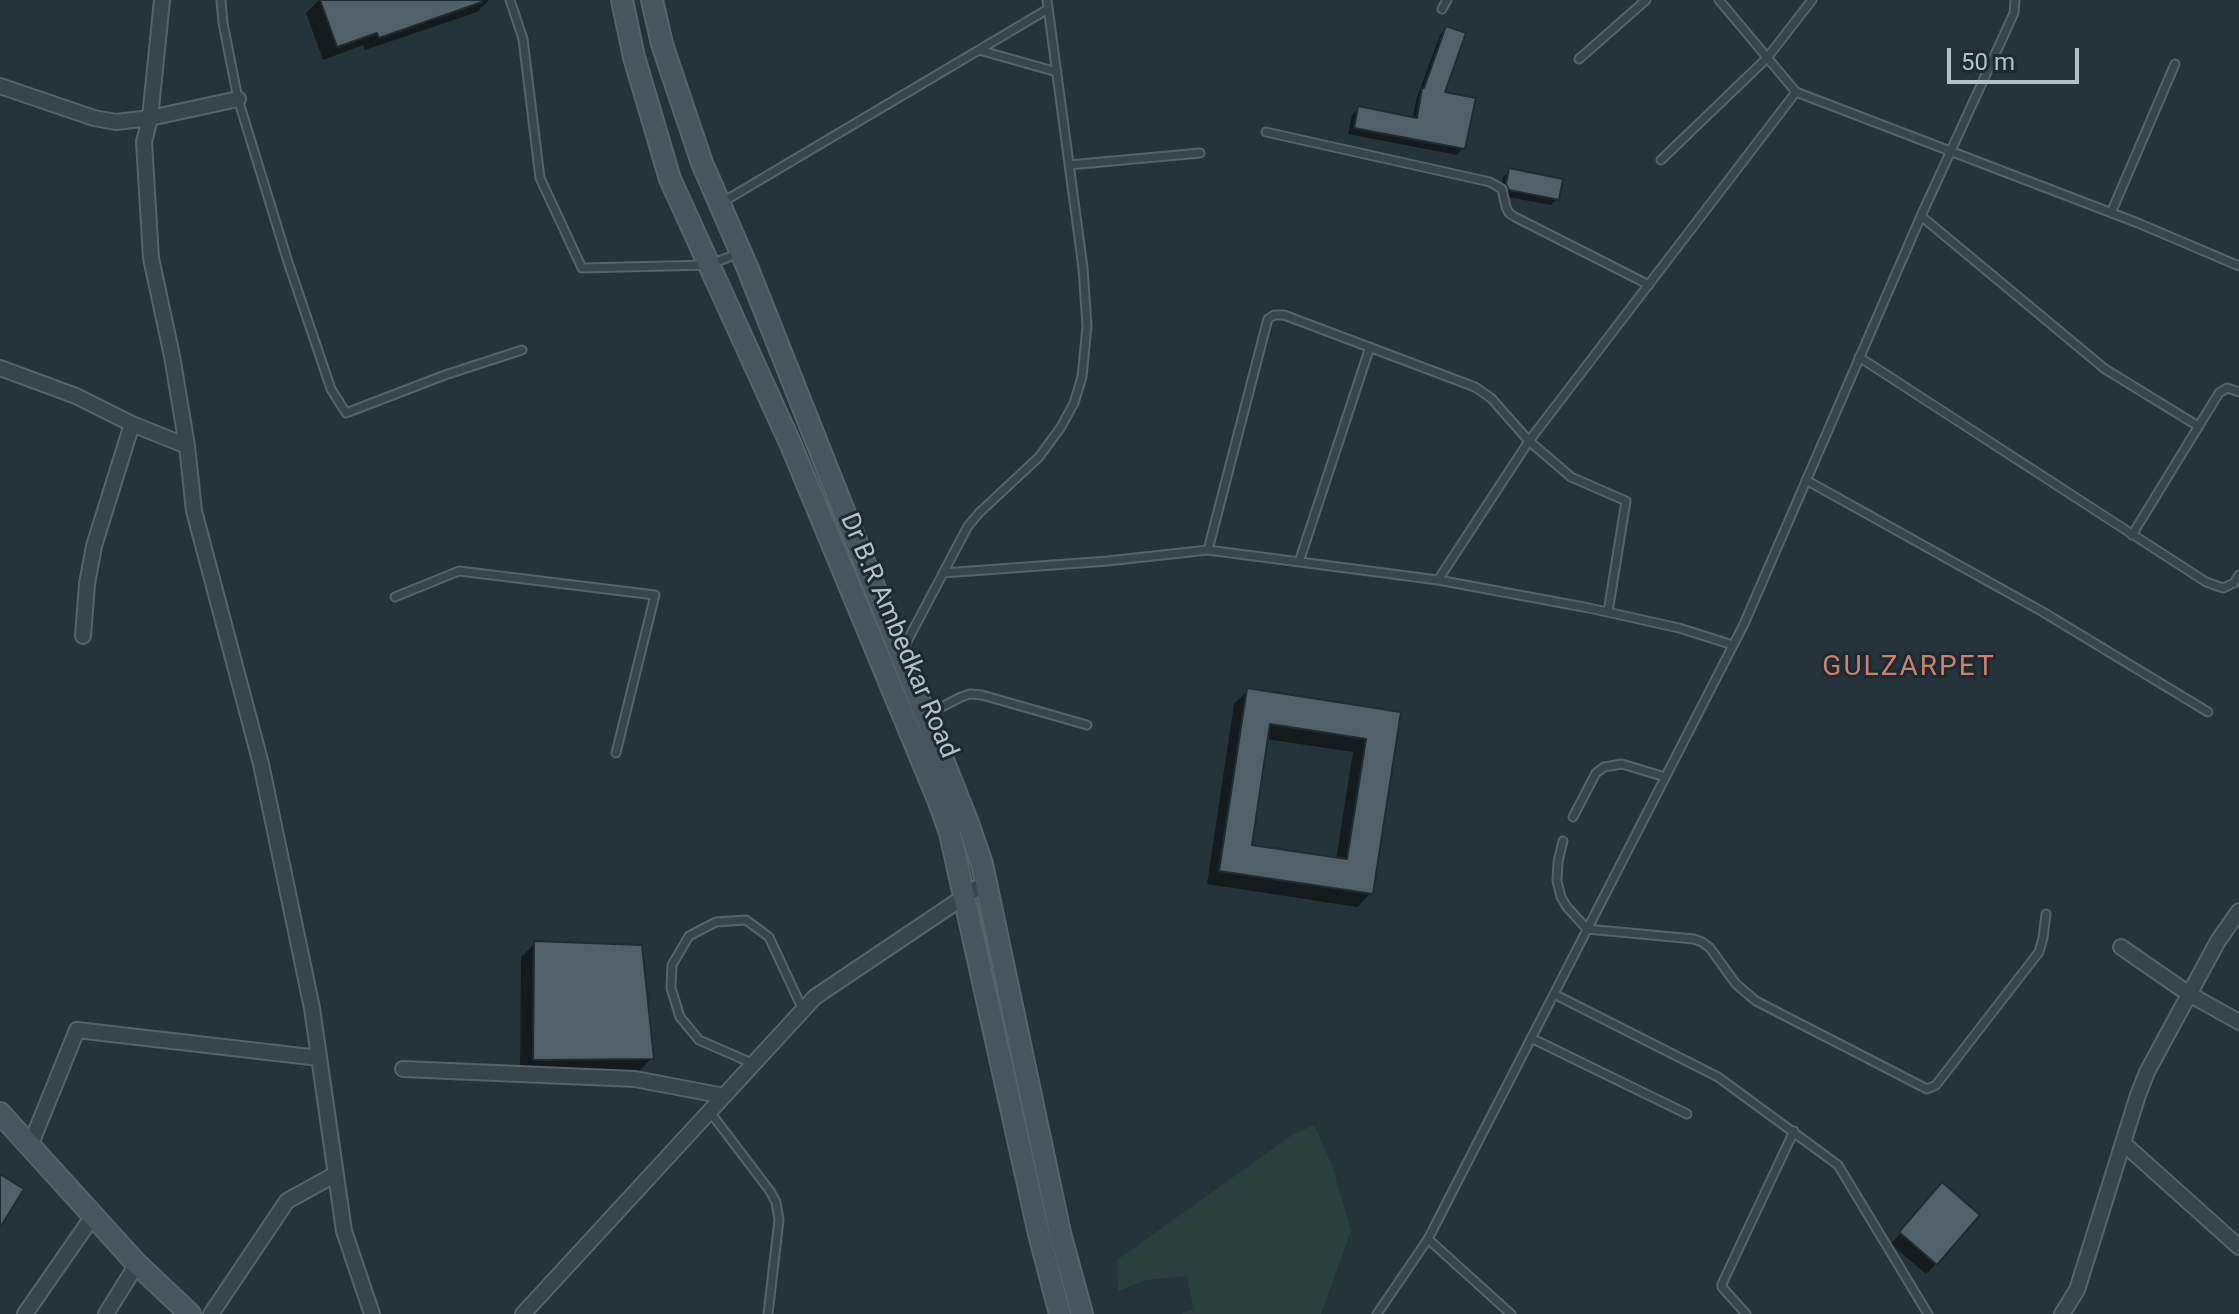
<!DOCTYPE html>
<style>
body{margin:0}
#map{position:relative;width:2239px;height:1314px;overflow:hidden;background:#25333b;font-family:Roboto,sans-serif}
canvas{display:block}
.scale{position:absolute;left:1947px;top:48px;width:132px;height:36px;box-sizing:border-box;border:4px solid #b5c0c7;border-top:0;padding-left:10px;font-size:24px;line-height:28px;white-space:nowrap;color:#b5c0c7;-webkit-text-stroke:6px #1e2a31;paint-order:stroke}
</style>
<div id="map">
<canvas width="2239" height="1314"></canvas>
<div class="scale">50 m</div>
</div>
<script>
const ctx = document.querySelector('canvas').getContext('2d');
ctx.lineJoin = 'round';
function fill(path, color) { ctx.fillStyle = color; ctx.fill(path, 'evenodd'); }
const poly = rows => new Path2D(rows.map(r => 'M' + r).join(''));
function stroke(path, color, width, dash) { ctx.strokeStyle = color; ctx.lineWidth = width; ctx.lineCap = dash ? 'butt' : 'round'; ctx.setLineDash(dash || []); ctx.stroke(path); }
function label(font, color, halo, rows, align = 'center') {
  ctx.font = font + ' Roboto,sans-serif'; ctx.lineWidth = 6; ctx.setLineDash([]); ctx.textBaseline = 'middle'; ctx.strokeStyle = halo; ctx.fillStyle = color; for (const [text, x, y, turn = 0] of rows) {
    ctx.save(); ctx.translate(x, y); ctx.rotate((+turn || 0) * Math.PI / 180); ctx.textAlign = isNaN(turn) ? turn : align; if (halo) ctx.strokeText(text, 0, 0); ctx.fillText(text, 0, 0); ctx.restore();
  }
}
const green = poly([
 [1314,1125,1332,1165,1351,1231,1321,1314,1181,1314,1193,1309,1187,1276,1146,1280,1118,1291,1117,1260,1292,1135]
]);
const shadow = poly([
 [319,0,489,0,477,12,365,50,363,45,323,60,306,13],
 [1446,29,1443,94,1463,148,1457,155,1348,134,1352,115,1358,108,1412,119,1417,97,1440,35],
 [1510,171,1557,199,1551,205,1503,196,1501,191,1503,177],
 [1248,690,1399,714,1371,893,1357,907,1207,884,1234,704],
 [1266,739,1353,752,1336,860,1249,846],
 [535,943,652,1058,638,1072,520,1073,521,957],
 [1932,1195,1936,1264,1926,1274,1891,1244]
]);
const building = poly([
 [320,0,481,0,482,2,379,38,377,33,337,47,320,0],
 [1446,26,1466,33,1445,92,1476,98,1465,149,1354,128,1358,106,1417,118,1422,88,1424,88,1446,26],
 [1509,168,1563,179,1559,200,1509,190,1506,184,1509,168],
 [1247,688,1401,712,1373,894,1219,871,1247,688],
 [1270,724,1366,739,1347,859,1252,845,1270,724],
 [534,941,642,945,654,1059,533,1060,534,941],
 [0,1174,24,1189,0,1228,0,1174],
 [1942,1182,1980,1215,1937,1265,1899,1232,1942,1182]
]);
const lane = poly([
 [221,0,223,23,238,99,288,262,331,389,346,413,445,375,522,350],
 [510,0,523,39,540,178,582,268,708,265,737,254],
 [1719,0,1796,92],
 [1442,9,1447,0],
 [979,50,1057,72],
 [1579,59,1646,0],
 [1266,132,1490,182,1502,189,1506,207,1509,213,1515,217,1649,285],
 [1661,160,1767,58,1812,0],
 [1069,165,1200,153],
 [721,203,1048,9],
 [2111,213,2175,64],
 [1921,216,2105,369,2198,426],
 [1859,357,2206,582,2223,588,2234,583,2239,575],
 [1806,480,2043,612,2208,712],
 [2132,535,2219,393,2227,388,2239,392],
 [1208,550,1265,330,1268,319,1274,315,1284,315,1475,387,1491,398,1529,441,1571,477,1626,501,1608,612],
 [1299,562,1370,347],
 [943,573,1108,561,1208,550,1438,580,1529,441,1796,92,2138,223,2239,266],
 [1438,580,1589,608,1679,628,1733,645],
 [395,597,459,571,655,595,616,753],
 [903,649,968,526,979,513,1039,457,1061,427,1074,403,1082,377,1087,326,1083,268,1047,0],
 [926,715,961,697,970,694,982,695,1087,725],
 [1573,817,1596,773,1604,767,1622,764,1665,777],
 [1563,841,1558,862,1557,881,1561,897,1567,907,1587,929,1694,939,1702,942,1710,948,1736,984,1756,1001,1927,1089,1936,1085,2039,952,2043,938,2046,914],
 [1554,994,1744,624,1921,216,2014,13,2015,0],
 [1531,1038,1687,1114],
 [754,1064,699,1040,680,1017,671,988,672,965,689,936,716,922,746,920,769,937,803,1010],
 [710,1112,770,1191,776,1202,779,1220,768,1314],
 [1428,1239,1554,994,1718,1077,1838,1165,1928,1314],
 [1377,1314,1428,1239,1511,1314],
 [1746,1314,1722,1287,1722,1284,1794,1131]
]);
const street = poly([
 [0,86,94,118,116,122,150,118,162,0],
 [238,99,150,118,144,142,151,258,172,356,187,446,194,511,261,764,312,1008,344,1231,372,1314],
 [0,368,76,396,132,424,187,446],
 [83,636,87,584,94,546,132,424],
 [2121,947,2189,994,2239,1022],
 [403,1069,635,1079,724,1096],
 [2123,1143,2239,1247],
 [30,1146,77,1030,319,1058],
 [25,1314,93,1216],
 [106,1314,137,1264],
 [211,1314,287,1201,336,1174],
 [523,1314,815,997,986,882],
 [2062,1314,2077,1290,2138,1095,2147,1072,2218,941,2239,911]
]);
const secondary = poly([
 [622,0,634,57,670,179,791,445,939,802,950,833,1039,1234,1060,1314],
 [652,0,662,44,702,163,748,269,968,823,982,864,1060,1233,1082,1314],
 [0,1113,137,1264,190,1314]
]);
const streetNames = [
 ["Dr B.R Ambedkar Road",898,636,67]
];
const neighbourhoodNames = [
 ["GULZARPET",1909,668]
];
fill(green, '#2a403c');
fill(shadow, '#0007');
fill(building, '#516069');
stroke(building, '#202c33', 2);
stroke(lane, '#57636a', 11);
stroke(street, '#57636a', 18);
stroke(secondary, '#57636a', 24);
stroke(lane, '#39454c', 7);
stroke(street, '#39454c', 14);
stroke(secondary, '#47555e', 20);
label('26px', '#b5c0c7', '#1e2a31', streetNames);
ctx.letterSpacing = '2px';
label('28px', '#cd806a', '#1e2a31', neighbourhoodNames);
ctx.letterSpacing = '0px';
</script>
